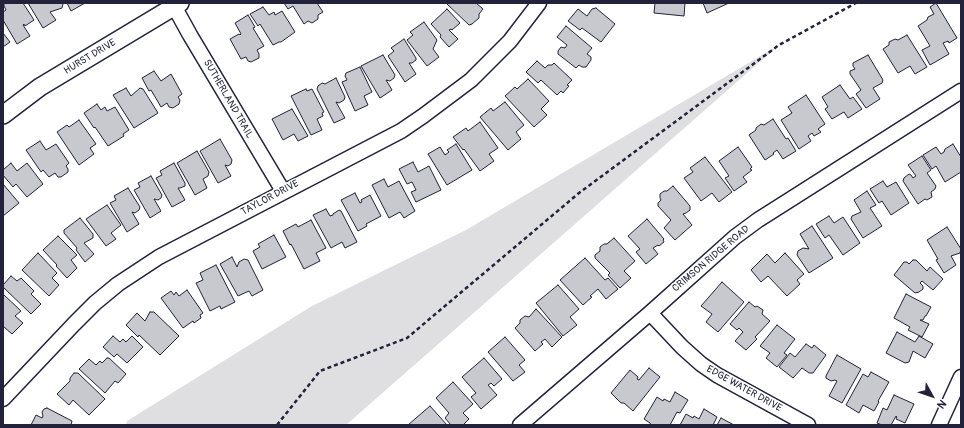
<!DOCTYPE html>
<style>
body{margin:0}
#map{position:relative;width:964px;height:428px;overflow:hidden;background:#fff;font-family:Pangolin,sans-serif}
canvas{display:block}
.frame{position:absolute;inset:0;border:4px solid #22223b;pointer-events:none}
.north{position:absolute;left:912px;top:376px;width:40px;height:40px;-webkit-text-stroke:3px #fff;paint-order:stroke;rotate:130deg;font-size:11px;font-weight:700;line-height:16px;text-align:center;color:#22223b}
.north::after{content:'';display:block;margin:auto;width:14px;height:18px;background:#22223b;clip-path:polygon(50% 0,100% 100%,50% 72%,0 100%)}
</style>
<div id="map">
<canvas width="964" height="428"></canvas>
<div class="frame"></div>
<div class="north">N</div>
</div>
<script>
const ctx = document.querySelector('canvas').getContext('2d');
ctx.lineJoin = 'round';
function fill(path, color) { ctx.fillStyle = color; ctx.fill(path, 'evenodd'); }
const poly = rows => new Path2D(rows.map(r => 'M' + r).join(''));
function stroke(path, color, width, dash) { ctx.strokeStyle = color; ctx.lineWidth = width; ctx.lineCap = dash ? 'butt' : 'round'; ctx.setLineDash(dash || []); ctx.stroke(path); }
function label(font, color, halo, rows, align = 'center') {
  ctx.font = font + ' Pangolin,sans-serif'; ctx.lineWidth = 3; ctx.setLineDash([]); ctx.textBaseline = 'middle'; ctx.strokeStyle = halo; ctx.fillStyle = color; for (const [text, x, y, turn = 0] of rows) {
    ctx.save(); ctx.translate(x, y); ctx.rotate((+turn || 0) * Math.PI / 180); ctx.textAlign = isNaN(turn) ? turn : align; if (halo) ctx.strokeText(text, 0, 0); ctx.fillText(text, 0, 0); ctx.restore();
  }
}
const green = poly([
 [779,45,346,425,126,425,127,421,312,306,466,230]
]);
const building = poly([
 [4,3,23,3,34,20,25,26,24,24,23,25,30,36,17,44,3,20,3,12,6,10,4,6,4,3],
 [28,3,62,3,63,4,62,8,50,12,56,20,43,28,28,3],
 [67,3,85,3,71,11,67,3],
 [284,3,317,3,323,12,318,15,318,19,312,23,308,21,304,24,293,6,288,9,284,3],
 [446,3,476,3,483,9,479,14,479,18,472,24,469,25,446,3],
 [655,3,685,3,684,16,654,13,655,3],
 [703,3,729,3,707,13,703,3],
 [936,3,957,38,949,43,948,41,943,43,949,54,930,65,922,50,930,46,918,26,927,20,928,17,934,14,930,7,936,3],
 [263,7,269,15,274,12,275,15,282,11,295,32,281,42,279,42,273,45,260,24,258,26,250,14,263,7],
 [596,8,615,24,601,42,582,28,580,30,568,21,578,9,587,16,592,9,596,8],
 [447,9,460,23,452,30,451,29,449,30,458,39,449,47,440,37,441,35,431,24,447,9],
 [248,15,255,27,253,28,264,46,257,50,259,54,259,58,251,62,248,61,246,57,241,59,230,39,239,34,240,35,241,34,235,23,248,15],
 [424,22,437,40,433,49,439,57,427,66,407,40,413,35,410,32,424,22],
 [566,26,592,48,587,54,591,57,591,60,586,67,582,67,579,65,576,68,558,54,558,51,561,47,565,48,567,45,557,37,566,26],
 [3,33,10,42,3,47,3,33],
 [907,35,927,67,915,74,910,66,898,73,883,49,889,45,889,42,895,39,898,40,907,35],
 [404,39,416,58,416,60,412,63,409,63,416,74,405,82,388,56,394,51,391,48,404,39],
 [383,55,395,75,394,78,390,81,386,80,392,90,380,98,361,66,383,55],
 [868,55,883,80,882,83,873,88,880,99,866,108,856,94,861,90,850,74,850,71,855,69,853,66,853,63,868,55],
 [537,61,545,68,548,65,552,65,554,63,572,80,567,85,569,86,563,93,561,91,557,95,541,80,538,83,526,72,537,61],
 [360,67,372,92,364,96,368,105,355,111,342,82,347,80,345,76,346,73,360,67],
 [154,71,161,81,171,74,182,94,178,97,180,100,179,104,173,108,169,107,167,103,161,107,151,90,149,91,142,78,154,71],
 [336,78,345,97,344,100,339,103,336,102,345,118,334,123,317,89,318,86,322,83,325,84,336,78],
 [528,79,549,101,541,109,547,115,534,127,505,96,515,87,517,89,528,79],
 [840,85,850,99,853,97,862,109,848,118,844,112,832,119,825,109,828,107,822,97,840,85],
 [126,88,131,96,140,88,143,89,158,113,134,128,113,95,126,88],
 [306,89,307,91,312,89,324,112,322,113,323,116,317,119,322,130,311,135,291,96,306,89],
 [806,95,825,124,818,129,821,132,814,136,812,133,808,136,811,141,799,149,781,120,792,113,788,107,806,95],
 [505,102,524,125,516,132,521,139,508,150,480,117,491,108,493,111,505,102],
 [97,104,101,110,105,107,107,111,115,107,129,130,123,134,124,136,108,146,95,127,94,128,84,113,97,104],
 [292,109,308,136,298,141,294,134,283,140,272,119,292,109],
 [773,119,786,139,788,138,796,151,783,159,777,150,773,153,774,154,765,160,749,135,756,130,756,128,761,124,764,125,773,119],
 [79,120,96,144,90,148,94,154,79,165,57,132,67,125,69,127,79,120],
 [480,122,498,148,489,154,494,161,480,171,464,149,463,150,453,137,466,128,468,131,480,122],
 [220,139,232,160,231,164,228,166,225,165,231,176,218,183,200,151,220,139],
 [40,141,46,150,56,144,69,163,66,166,68,169,68,172,61,177,58,177,55,173,49,177,43,170,41,172,26,150,40,141],
 [456,144,472,170,447,185,428,154,440,147,445,155,449,152,447,150,456,144],
 [953,144,961,157,961,172,945,182,936,166,932,169,923,155,936,147,941,154,944,152,945,149,953,144],
 [738,147,752,167,750,169,752,170,743,177,747,182,734,191,725,178,729,176,719,161,738,147],
 [197,151,209,172,208,176,203,179,207,188,195,195,177,163,197,151],
 [922,156,931,170,927,173,936,186,935,189,931,192,932,197,927,200,925,199,918,204,903,181,904,178,909,174,911,175,913,178,916,176,908,165,922,156],
 [705,157,732,192,719,202,712,193,701,201,684,178,693,172,690,168,705,157],
 [413,162,418,172,429,166,441,190,416,202,411,192,416,190,412,182,407,184,399,169,413,162],
 [11,163,17,171,27,163,43,184,27,197,16,184,13,187,3,175,3,170,11,163],
 [174,163,185,183,185,186,180,188,178,188,185,200,172,207,156,178,162,175,160,171,174,163],
 [151,176,162,195,161,198,158,200,154,199,161,211,150,218,134,190,140,187,138,183,151,176],
 [384,179,388,187,399,181,415,211,404,218,400,212,389,218,372,185,384,179],
 [883,181,887,187,896,182,909,203,891,215,882,201,879,203,870,189,883,181],
 [3,184,19,203,3,216,3,184],
 [673,186,690,206,690,210,686,213,683,214,692,225,675,240,664,228,671,220,658,206,658,203,661,200,660,198,660,194,664,191,667,191,673,186],
 [128,188,140,207,139,210,135,213,132,212,139,224,127,232,110,203,116,200,114,196,128,188],
 [867,191,876,205,870,208,882,226,863,238,851,219,852,216,861,212,854,200,867,191],
 [355,193,360,203,362,202,361,200,370,195,381,216,366,224,367,226,358,231,341,200,355,193],
 [107,205,121,225,111,233,116,239,106,246,86,219,107,205],
 [326,209,330,216,333,215,333,214,339,210,341,211,357,242,345,248,342,242,331,248,313,215,326,209],
 [829,216,834,223,843,217,860,243,843,255,829,235,825,238,816,224,829,216],
 [80,218,93,234,93,238,84,243,94,254,85,262,76,250,77,248,64,233,64,230,80,218],
 [647,219,664,239,663,240,664,242,659,246,658,245,653,248,658,254,646,264,636,252,640,249,628,236,647,219],
 [311,220,326,248,316,253,320,261,304,269,291,244,290,245,283,231,296,224,298,227,311,220],
 [812,226,833,258,809,273,797,255,798,251,803,248,809,249,800,234,812,226],
 [947,227,961,249,960,253,951,256,956,265,944,273,936,260,938,259,927,240,947,227],
 [274,235,286,257,262,269,253,251,260,247,258,244,274,235],
 [58,236,77,255,71,260,77,268,67,278,56,266,57,265,43,250,58,236],
 [614,238,635,261,624,271,631,278,620,288,608,275,610,273,595,258,595,255,600,251,600,247,604,244,607,244,614,238],
 [38,253,57,273,52,278,59,285,49,296,22,270,38,253],
 [785,253,804,274,797,280,800,284,787,296,768,276,761,282,751,270,767,254,775,263,785,253],
 [232,257,237,267,239,262,244,259,248,260,263,290,252,296,249,291,238,296,220,264,232,257],
 [585,258,605,280,608,278,618,289,606,299,598,289,590,296,592,297,583,305,560,280,585,258],
 [913,260,916,260,927,271,930,267,943,279,933,290,922,281,920,283,923,286,923,289,919,292,915,293,894,275,904,262,907,262,909,264,913,260],
 [216,265,235,302,221,309,220,306,210,311,196,283,203,280,200,273,216,265],
 [11,276,17,281,21,278,34,291,31,294,41,304,31,314,3,287,3,285,11,276],
 [722,282,744,302,718,332,706,322,712,314,701,306,722,282],
 [558,285,579,309,570,317,577,325,563,336,536,303,558,285],
 [187,290,203,313,200,315,201,318,194,323,193,321,183,328,161,298,171,291,174,295,176,292,179,296,187,290],
 [3,294,21,311,15,316,23,323,12,334,3,326,3,294],
 [906,294,931,307,926,316,925,316,923,320,920,320,929,324,922,337,908,330,910,327,894,318,906,294],
 [749,302,755,307,757,306,763,310,762,314,770,321,755,337,757,339,746,350,735,341,743,332,739,328,737,330,730,324,749,302],
 [536,309,562,337,552,347,545,339,541,342,543,344,535,351,515,328,520,323,520,320,525,316,529,317,536,309],
 [150,312,154,312,179,336,160,355,139,335,138,337,126,325,137,313,145,321,150,312],
 [777,325,795,339,784,353,787,355,777,367,766,358,770,353,760,346,777,325],
 [897,332,915,342,919,336,933,344,925,358,913,351,909,362,905,363,886,353,897,332],
 [113,336,120,342,123,339,126,342,132,336,143,347,127,363,117,354,114,357,103,347,113,336],
 [505,337,525,360,519,365,525,372,513,381,488,352,505,337],
 [806,344,812,348,814,345,826,355,813,373,809,373,802,368,793,378,779,367,790,353,795,357,806,344],
 [837,355,861,369,842,403,829,396,837,381,835,380,831,381,826,378,826,376,837,355],
 [107,358,109,358,126,374,118,383,115,381,105,393,79,369,89,359,96,365,100,361,102,363,107,358],
 [484,358,502,379,494,386,491,383,488,385,497,395,481,409,471,397,476,393,462,377,484,358],
 [649,368,660,377,633,411,624,403,621,403,611,393,630,370,638,377,637,379,639,380,649,368],
 [871,372,889,382,878,401,879,402,874,411,863,405,859,413,846,405,863,374,868,377,871,372],
 [74,373,78,373,105,399,89,415,73,400,69,405,57,394,70,381,70,378,74,373],
 [453,382,473,404,463,413,469,419,463,425,451,425,445,418,449,413,436,398,453,382],
 [675,392,688,400,680,413,677,412,670,425,651,425,650,423,644,419,657,397,663,401,664,399,670,402,675,392],
 [894,395,914,404,905,423,896,419,897,417,896,416,891,425,882,425,877,423,883,408,887,410,894,395],
 [430,406,447,425,408,425,430,406],
 [47,408,72,421,71,425,31,425,36,415,42,418,43,416,42,412,44,409,47,408],
 [704,409,717,417,713,425,680,425,686,414,693,418,694,416,699,419,704,409],
 [721,418,734,425,717,425,721,418]
]);
const path = poly([
 [277,425,320,371,407,338,579,193,779,45,856,3]
]);
const minor = poly([
 [174,6,190,35,283,191],
 [650,313,682,347,701,364,717,375,808,425],
 [3,399,74,324,95,303,118,284,159,257,401,131,423,116,471,80,510,41,539,3],
 [520,425,650,313,735,237,758,220,788,201,961,91],
 [939,425,961,377]
]);
const tertiary = poly([
 [3,115,40,87,180,3]
]);
const streetNames = [
 ["HURST DRIVE",90,57,-31],
 ["SUTHERLAND TRAIL",228,99,60],
 ["TAYLOR DRIVE",270,198,-28],
 ["CRIMSON RIDGE ROAD",711,259,-40],
 ["EDGE WATER DRIVE",744,389,29]
];
fill(green, '#dfdfe2');
fill(building, '#c8c8cf');
stroke(building, '#22223b', 1);
stroke(minor, '#22223b', 17);
stroke(tertiary, '#22223b', 20);
stroke(path, '#22223b', 2.5, [4, 3]);
stroke(minor, '#fff', 14);
stroke(tertiary, '#fff', 17);
label('10px', '#22223b', '#fff', streetNames);
</script>
